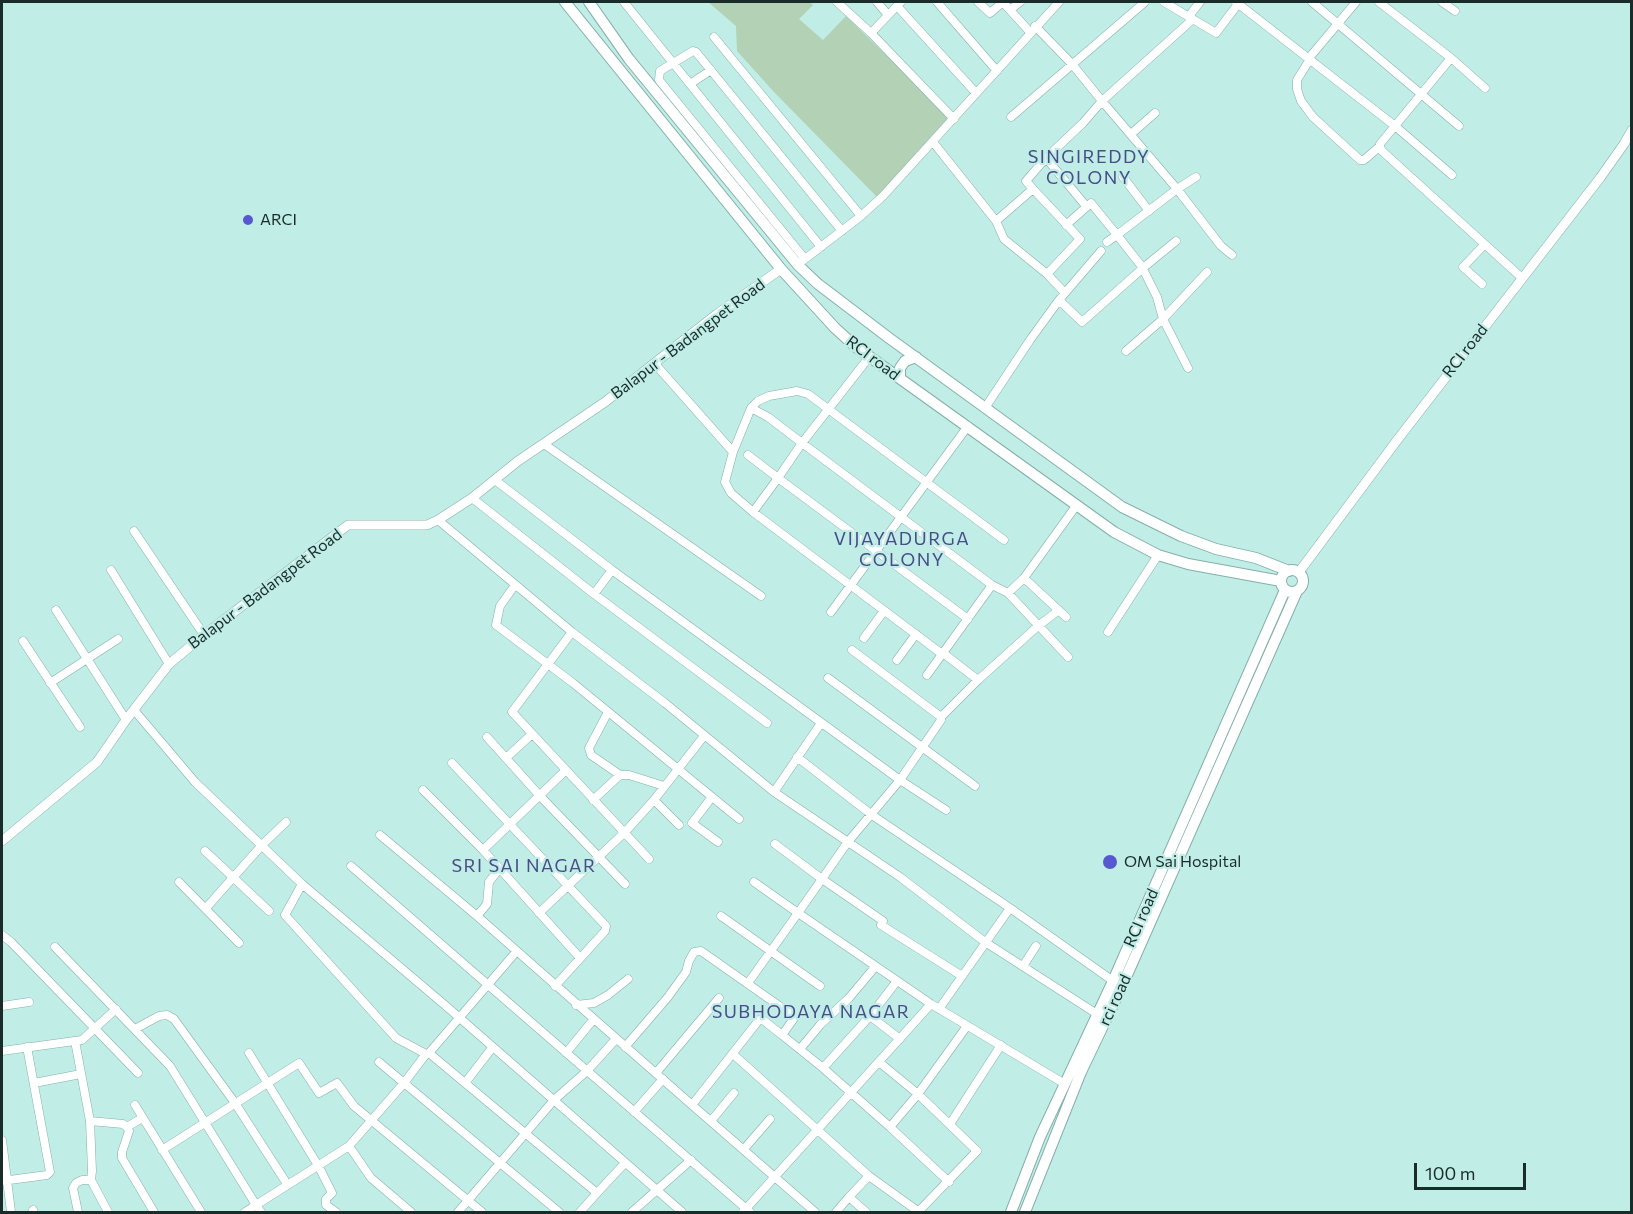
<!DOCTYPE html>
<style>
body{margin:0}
#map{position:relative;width:1633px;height:1214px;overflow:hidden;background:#c0eee7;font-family:Commissioner,sans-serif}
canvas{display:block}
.frame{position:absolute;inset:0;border:3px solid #1a2c2a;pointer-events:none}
.scale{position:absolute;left:1414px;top:1163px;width:112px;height:27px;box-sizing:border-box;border:3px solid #1a2c2a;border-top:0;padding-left:8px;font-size:18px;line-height:21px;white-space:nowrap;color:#1a2c2a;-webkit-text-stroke:4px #c0eee7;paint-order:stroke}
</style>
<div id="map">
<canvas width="1633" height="1214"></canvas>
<div class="frame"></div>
<div class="scale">100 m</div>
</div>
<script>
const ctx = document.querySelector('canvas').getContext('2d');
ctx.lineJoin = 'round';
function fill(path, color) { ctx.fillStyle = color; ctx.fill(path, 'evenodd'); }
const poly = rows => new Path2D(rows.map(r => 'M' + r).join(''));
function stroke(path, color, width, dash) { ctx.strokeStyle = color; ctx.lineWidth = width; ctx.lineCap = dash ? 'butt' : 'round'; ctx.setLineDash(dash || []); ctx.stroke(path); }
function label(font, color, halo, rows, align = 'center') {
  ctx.font = font + ' Commissioner,sans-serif'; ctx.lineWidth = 4.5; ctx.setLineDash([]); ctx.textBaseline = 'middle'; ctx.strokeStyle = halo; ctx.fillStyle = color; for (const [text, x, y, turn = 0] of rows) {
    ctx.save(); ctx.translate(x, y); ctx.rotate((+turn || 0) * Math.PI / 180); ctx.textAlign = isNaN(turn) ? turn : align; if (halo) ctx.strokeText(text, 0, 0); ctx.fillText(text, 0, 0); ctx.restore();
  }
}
const green = poly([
 [708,2,810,2,813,5,799,19,823,40,846,16,949,117,877,197,774,92,737,51,736,26]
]);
const minor = poly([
 [624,2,821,247],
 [837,2,871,33,897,6],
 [877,2,888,15],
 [901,2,897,6,976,93],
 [937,2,997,71],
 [978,2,990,13,1003,2,1010,10,1020,2],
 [1164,2,1216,33,1238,4],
 [1236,2,1395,126,1452,175],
 [1312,2,1459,126],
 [1379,2,1451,58,1380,144,1381,150,1522,278],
 [1442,2,1455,11],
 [1010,10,1030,32],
 [1189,16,1200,2],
 [1035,26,1072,64,1102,101,1083,123,1046,158,1086,206],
 [871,33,954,119],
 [714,37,861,216],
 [1309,58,1356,2],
 [1451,58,1485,88],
 [1310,59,1297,80,1297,89,1301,101,1313,117,1360,160,1364,160,1379,147],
 [690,84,711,70],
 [1011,117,1145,2],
 [1131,134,1155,113],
 [933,142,996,221,1033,189,1080,239,1047,274,1065,293],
 [1123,177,1149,211],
 [1196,177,1177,189,1221,246,1232,255],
 [1033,189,1026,181,1046,158],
 [996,221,1004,239,1047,274],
 [1066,225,1091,203,1117,235,1177,189,1102,101,1193,19],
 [1176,241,1143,268,1144,271,1157,297,1163,319,1188,368],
 [805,259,659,80,660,71,693,51,696,52,842,231],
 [801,262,861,216,883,196,1059,2],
 [1482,284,1463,267,1484,245],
 [1059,300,1082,322,1143,268,1117,235,1107,242],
 [1126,351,1163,319,1207,272],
 [655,364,733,452,725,482,731,493,753,512],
 [751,408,758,401,769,396,797,391,808,394,1004,540],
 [985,408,1030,340,1059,300,1101,251],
 [968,426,901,517,992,585,1008,593,1024,578],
 [544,444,761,596],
 [733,452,751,408,768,417,802,443,870,356],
 [748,455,778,478,802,443,901,517,831,612],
 [495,480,612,570,900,780,847,843,822,879,883,921,881,925,962,976],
 [472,498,594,594,767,723],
 [438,520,572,632,665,703,774,792,900,877,985,942,1097,1014],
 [134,531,204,635],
 [111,570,169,664],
 [515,585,500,606,496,625,573,683,739,819],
 [1008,593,1068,657],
 [594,594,612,570],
 [56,610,126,720],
 [1066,617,1024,578,1076,506],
 [572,632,512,712,649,859],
 [1108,632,1158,555],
 [864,638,884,611],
 [23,641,80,727],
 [852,650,941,717,941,720,900,780,946,810],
 [943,653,978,680,1038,626,1059,610],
 [942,654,753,512,778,478,968,619],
 [897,660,916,634],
 [927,675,992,585],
 [828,678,975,786],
 [50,683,118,639],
 [134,710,195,782,302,884,446,1006,682,1212],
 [608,712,589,748,591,755,620,775,629,775,664,786],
 [941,717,978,680],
 [487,737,540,796,625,884],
 [797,757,872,815,1010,908,1113,981],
 [506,758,531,735],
 [452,763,606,926,605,931,555,986],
 [423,790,483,850,580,958],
 [774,792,821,723],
 [712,797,692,823,718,842],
 [593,800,620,775],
 [654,800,679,825],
 [380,835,477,916,692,1105,759,1020,763,1020,782,1035],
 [483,850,565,771],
 [205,851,269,911],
 [351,866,750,1212],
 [179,882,239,943],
 [754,882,798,913,822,879,775,844],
 [302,884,285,915,396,1038,426,1054,429,1053,597,1193,580,1212],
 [206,908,262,845,286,822],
 [539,913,625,832,654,800,704,736],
 [477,916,487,904,489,882,499,869],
 [721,916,820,986],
 [2,935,11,942,138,1073],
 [55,947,170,1066,256,1205,245,1212],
 [1023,966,1036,946],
 [748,983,798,913,931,1004],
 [576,1005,594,1003,608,995,628,979],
 [2,1006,29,1002],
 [939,1009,1010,908],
 [870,1016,900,1039],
 [135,1029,159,1016,167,1015,174,1019,235,1103,287,1184],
 [75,1041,90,1121,92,1171,91,1180,108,1212],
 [625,1047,668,997,686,972,689,961,694,952,701,951,795,1017,782,1035,823,1068,890,1127],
 [800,1049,820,1025,849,998,875,967],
 [2,1051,82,1040,116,1009],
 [249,1053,319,1167,332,1193,326,1199,326,1205,336,1212],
 [429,1053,516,952],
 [566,1053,593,1020],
 [733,1054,869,1176,919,1212],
 [379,1062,404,1083,426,1054],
 [879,1062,918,1094,977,1151,918,1212],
 [823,1068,870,1016,897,981],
 [656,1073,719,998],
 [34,1083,81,1074],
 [465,1083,492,1048],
 [135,1105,201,1212],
 [692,1105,815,1212],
 [634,1112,663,1079],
 [90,1121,123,1124,127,1127,129,1131,122,1152,122,1158,154,1212],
 [711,1121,734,1093],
 [950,1124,1001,1045],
 [127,1127,142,1118],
 [2,1140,11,1212],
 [349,1146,371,1178,411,1212],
 [744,1149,770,1119],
 [162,1150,299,1063,319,1093,337,1083,354,1106,482,1212],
 [2,1181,47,1175,50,1172,27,1047],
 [949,1182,890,1127,918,1094,967,1026],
 [597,1193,625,1163],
 [33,1210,34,1212],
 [78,1212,73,1188,76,1183,82,1180,91,1180],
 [261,1212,256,1205,349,1146,404,1083,559,1212],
 [458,1212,554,1100,587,1071,616,1039],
 [632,1212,691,1160],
 [743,1212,931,1004,1065,1084],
 [836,1212,849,1197],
 [866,1212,849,1197,869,1176]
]);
const tertiary = poly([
 [1299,572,1398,439,1600,178,1624,144,1632,130],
 [2,841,97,762,126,720,169,664,204,635,348,525,427,525,438,520,472,498,518,461,605,402,717,314,781,269]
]);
const secondary = poly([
 [565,2,781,269,835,328,856,347,1114,532,1158,555,1188,564,1281,581],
 [589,2,629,59,798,265,818,284,889,338,1122,507,1181,536,1216,549,1256,558,1289,571],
 [900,377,900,368,905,361,916,357],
 '1281 581a11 11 0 1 1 22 0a11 11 0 1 1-22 0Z',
 [1011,1212,1040,1137,1113,981,1285,590],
 [1025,1212,1081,1072,1123,984,1297,591]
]);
const markers = [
 [248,220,6,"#5758d0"],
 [1110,862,8,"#5758d0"]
];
const poiNames = [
 ["ARCI",260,220],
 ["OM Sai Hospital",1124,862]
];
const streetNames = [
 ["Balapur - Badangpet Road",688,339,-37],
 ["RCI road",1465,351,-52],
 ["RCI road",873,358,37],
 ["Balapur - Badangpet Road",265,589,-37],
 ["RCI road",1141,918,-66],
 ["rci road",1115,1000,-65]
];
const neighbourhoodNames = [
 ["SINGIREDDY",1089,157],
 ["COLONY",1089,178],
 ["VIJAYADURGA",902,539],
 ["COLONY",902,560],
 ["SRI SAI NAGAR",524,866],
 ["SUBHODAYA NAGAR",811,1012]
];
fill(green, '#b2d1b5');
stroke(minor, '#84b0aa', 9);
stroke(tertiary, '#84b0aa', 10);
stroke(secondary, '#84b0aa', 12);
stroke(minor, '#fff', 8);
stroke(tertiary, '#fff', 9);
stroke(secondary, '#fff', 10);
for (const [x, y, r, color] of markers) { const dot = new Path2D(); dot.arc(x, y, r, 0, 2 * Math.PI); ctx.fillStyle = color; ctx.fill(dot); stroke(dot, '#c0eee7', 2); }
label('16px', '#1a2c2a', '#c0eee7', poiNames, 'left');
label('16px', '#1a2c2a', '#c0eee7', streetNames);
ctx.letterSpacing = '1.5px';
label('18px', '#484d8a', '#c0eee7', neighbourhoodNames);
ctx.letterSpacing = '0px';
</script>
